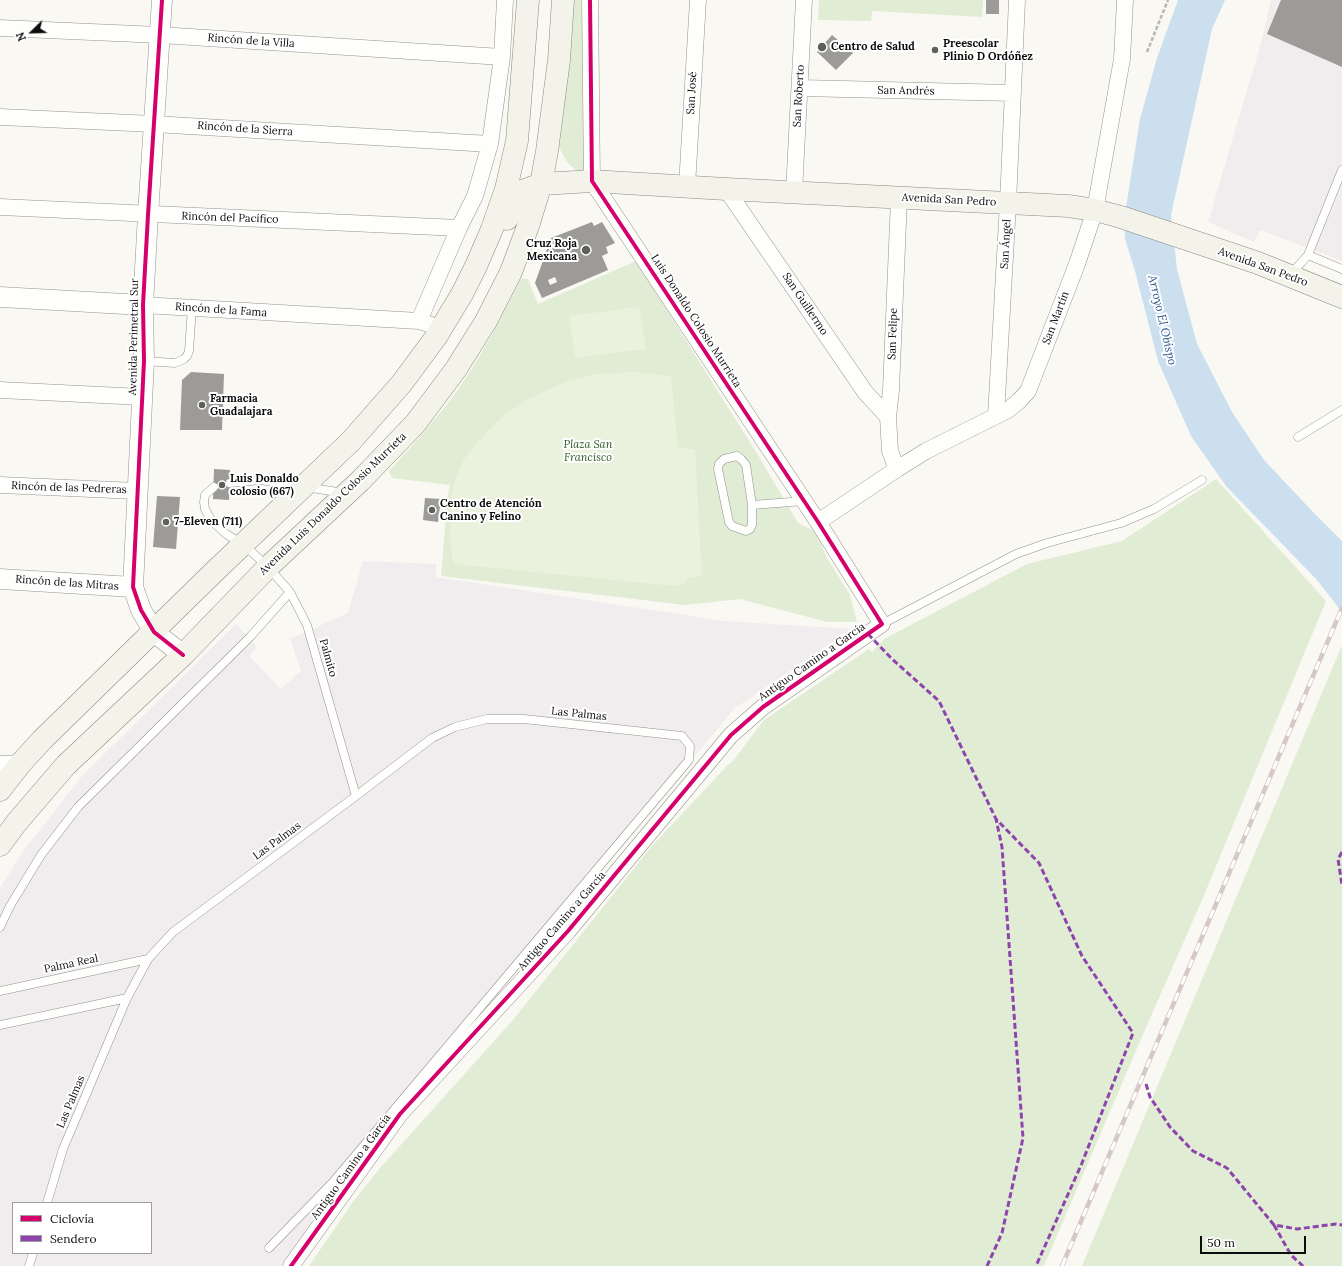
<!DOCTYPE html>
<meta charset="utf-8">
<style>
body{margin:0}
#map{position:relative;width:1342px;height:1266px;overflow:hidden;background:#faf8f2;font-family:Lora,serif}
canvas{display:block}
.legend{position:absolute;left:12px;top:1202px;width:140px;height:52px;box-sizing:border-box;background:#fff;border:1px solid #9e9e9e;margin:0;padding:5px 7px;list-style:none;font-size:12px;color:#0c0c0c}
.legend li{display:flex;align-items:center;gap:8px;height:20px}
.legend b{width:20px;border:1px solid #9e9e9e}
.north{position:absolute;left:12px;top:12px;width:40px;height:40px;-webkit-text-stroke:3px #fff;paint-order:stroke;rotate:247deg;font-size:11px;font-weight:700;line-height:16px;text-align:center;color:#0c0c0c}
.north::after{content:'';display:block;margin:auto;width:14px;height:18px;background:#0c0c0c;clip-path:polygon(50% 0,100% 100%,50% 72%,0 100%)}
.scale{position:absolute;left:1200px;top:1236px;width:106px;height:18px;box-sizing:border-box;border:2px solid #0c0c0c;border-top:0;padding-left:5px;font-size:12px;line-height:14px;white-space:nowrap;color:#0c0c0c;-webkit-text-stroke:3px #fff;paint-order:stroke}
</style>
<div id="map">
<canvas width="1342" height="1266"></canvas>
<ul class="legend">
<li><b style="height:5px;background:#d6006c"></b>Ciclovía</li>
<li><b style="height:5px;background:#8e44ad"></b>Sendero</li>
</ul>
<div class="north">N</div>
<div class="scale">50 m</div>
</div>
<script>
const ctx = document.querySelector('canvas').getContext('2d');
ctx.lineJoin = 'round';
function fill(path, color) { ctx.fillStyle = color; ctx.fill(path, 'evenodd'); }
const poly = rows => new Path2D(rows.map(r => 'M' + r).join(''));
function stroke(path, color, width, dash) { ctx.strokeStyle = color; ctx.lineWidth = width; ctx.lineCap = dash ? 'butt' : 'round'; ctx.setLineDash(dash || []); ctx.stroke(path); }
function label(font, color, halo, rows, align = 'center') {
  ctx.font = font + ' Lora,serif'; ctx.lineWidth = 4; ctx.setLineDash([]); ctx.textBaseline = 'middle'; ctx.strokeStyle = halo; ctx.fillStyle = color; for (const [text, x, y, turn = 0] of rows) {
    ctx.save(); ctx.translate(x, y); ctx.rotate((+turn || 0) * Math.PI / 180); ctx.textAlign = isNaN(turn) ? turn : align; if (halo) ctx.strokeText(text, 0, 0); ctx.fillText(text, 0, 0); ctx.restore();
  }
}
const industrial = poly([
 [1271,0,1342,0,1342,261,1260,230,1254,242,1208,222,1262,40],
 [363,561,436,564,436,577,724,621,851,629,734,709,337,1186,282,1266,0,1266,0,888,24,850,82,776,236,624,257,647,249,656,281,689,301,671,290,639,348,613],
 [13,1203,151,1203,151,1253,13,1253]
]);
const green = poly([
 [572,0,581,0,585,74,584,170,577,171,567,162,558,146],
 [819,0,983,0,982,17,872,11,871,21,818,20],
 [636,261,758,455,798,523,816,532,827,558,850,595,857,622,827,622,740,599,685,605,441,576,448,495,450,485,392,478,389,471,420,437,453,397,471,370,494,331,521,279,528,279,538,304],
 [1216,479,1326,601,1202,900,1141,1039,1044,1266,309,1266,355,1199,381,1167,513,1020,651,847,726,767,733,761,764,720,869,649,872,652,884,639,1027,564,1122,541],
 [1342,645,1342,1266,1082,1266]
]);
const pitch = poly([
 [639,307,646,349,575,358,569,316],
 [635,372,671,376,678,448,695,449,702,576,688,578,685,584,674,586,454,564,452,559,450,536,451,496,456,478,464,459,484,435,504,415,528,399,566,382,596,374]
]);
const water = poly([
 [1178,0,1225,0,1212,29,1171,215,1177,269,1197,344,1232,412,1264,460,1314,513,1342,541,1342,612,1317,580,1226,486,1191,436,1158,361,1135,271,1125,239,1124,220,1140,119,1157,58]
]);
const building = poly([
 [986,0,999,0,999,14,986,14],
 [1281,0,1342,0,1342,67,1267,34],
 [832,35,853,53,836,70,817,52],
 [592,222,594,226,602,222,615,243,606,247,608,253,602,256,608,270,542,298,535,283,551,238],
 [555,277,557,282,550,285,548,280],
 [191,372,224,374,222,430,180,430,182,380],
 [214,469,230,470,229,500,213,499],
 [157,496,180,497,176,549,153,547],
 [425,498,441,499,438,522,423,520]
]);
const path = poly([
 [1147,52,1168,0]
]);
const service = poly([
 [1308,255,1342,170],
 [1290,275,1308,255,1342,269],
 [144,361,175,363,184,359,187,356,189,351,192,308],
 [1298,437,1342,410],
 [737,456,741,459,746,465,752,505,752,525,750,529,746,531,732,526,729,522,718,469,719,464,724,459,737,456],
 [230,483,260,480,344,493],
 [214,487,205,495,204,502,205,509,211,520,226,534,243,544,268,567,290,592,307,625,356,796],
 [752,505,804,501],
 [882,624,1016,554,1047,543,1121,523,1154,509,1202,480],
 [0,927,10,906,41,855,78,807,250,637,290,592],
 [0,991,148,959],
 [0,1025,127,998],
 [47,1203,63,1149,127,998,148,959,173,932,356,796,432,738,455,727,487,719,524,719,682,736,690,746,689,760,333,1182,269,1248],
 [29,1266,33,1253]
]);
const minor = poly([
 [0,28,160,35,502,57],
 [800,88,1013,93],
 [0,117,154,124,490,144],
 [687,186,698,0],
 [726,189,865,392,888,417],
 [794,192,804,0],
 [0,207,459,228],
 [143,305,419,321,441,328],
 [419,321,459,228,475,196,490,144,502,57,505,0],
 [0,390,142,397],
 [996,416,1008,203,1017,0],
 [897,469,890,451,888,417,891,390,899,198],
 [0,485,137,491],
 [818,522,897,469,926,451,1008,410,1019,401,1028,391,1077,264,1095,210,1122,59,1125,0],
 [0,764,21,763],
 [291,1266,400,1114,568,931,731,735,763,707,882,624,818,522,592,181,590,0]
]);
const tertiary = poly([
 [162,0,148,215,143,305,144,361,133,587,141,610,154,632,183,655],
 [0,297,143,305],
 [0,579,133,587]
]);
const secondary = poly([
 [507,219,517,197,525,190,541,184,592,181,726,189,1068,206,1095,210,1121,217,1258,263,1342,297],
 [0,790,21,763,42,740,214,572,351,441,402,383,436,337,462,294,476,266,492,229,506,189,517,141,528,0],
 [0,845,17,822,66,765,183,655,268,567,360,481,415,424,456,369,486,321,511,272,528,226,541,184,547,151,559,60,563,0]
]);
const rail = poly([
 [1062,1266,1342,608]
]);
const quiet = poly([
 [868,634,892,659,939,701,996,819,1039,863,1082,956,1133,1033,1082,1163,1036,1266],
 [1342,852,1338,859,1342,885],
 [1146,1084,1150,1097,1170,1127,1193,1151,1227,1168,1274,1225,1297,1229,1336,1224,1342,1225],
 [1274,1225,1291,1255,1303,1266],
 [987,1266,1002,1233,1023,1138,1002,847,996,819]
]);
const cycleway = poly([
 [162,0,148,215,143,305,144,361,133,587,141,610,154,632,183,655],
 [291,1266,400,1114,568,931,731,735,763,707,882,624,818,522,592,181,590,0]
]);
const markers = [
 [822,47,5,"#5f5f5c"],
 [935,50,4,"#5f5f5c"],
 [586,250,5,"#5f5f5c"],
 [202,405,4,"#5f5f5c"],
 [222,485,4,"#5f5f5c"],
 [432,510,4,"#5f5f5c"],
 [166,522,4,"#5f5f5c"]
];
const streetNames = [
 ["Rincón de la Villa",251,41,4],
 ["San Andrés",906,91,1],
 ["San José",692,93,-87],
 ["San Roberto",799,96,-87],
 ["Rincón de la Sierra",245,129,4],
 ["Avenida San Pedro",949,200,3],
 ["Rincón del Pacífico",230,218,2],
 ["San Ángel",1006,244,-87],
 ["Avenida San Pedro",1263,267,20],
 ["San Guillermo",805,304,56],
 ["Rincón de la Fama",221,310,4],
 ["San Martín",1056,318,-69],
 ["Luis Donaldo Colosio Murrieta",696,321,57],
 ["San Felipe",893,334,-88],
 ["Avenida Perimetral Sur",134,337,-89],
 ["Rincón de las Pedreras",69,488,2],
 ["Avenida Luis Donaldo Colosio Murrieta",333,504,-44],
 ["Rincón de las Mitras",67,583,4],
 ["Palmito",328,658,74],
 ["Antiguo Camino a García",812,662,-35],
 ["Las Palmas",579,714,6],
 ["Las Palmas",277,841,-36],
 ["Antiguo Camino a García",562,921,-49],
 ["Palma Real",71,964,-12],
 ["Las Palmas",71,1102,-67],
 ["Antiguo Camino a García",351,1167,-54]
];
const poiNames = [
 ["Preescolar",943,44],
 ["Plinio D Ordóñez",943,57],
 ["Centro de Salud",831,47],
 ["Cruz Roja",577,244,"right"],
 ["Mexicana",577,257,"right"],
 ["Farmacia",210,399],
 ["Guadalajara",210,412],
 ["Luis Donaldo",230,479],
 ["colosio (667)",230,492],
 ["Centro de Atención",440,504],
 ["Canino y Felino",440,517],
 ["7-Eleven (711)",174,522]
];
const parkNames = [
 ["Plaza San",588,445],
 ["Francisco",588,458]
];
const waterNames = [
 ["Arroyo El Obispo",1162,320,77]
];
fill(industrial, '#f1ecee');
fill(green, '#e1ecd4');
fill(pitch, '#eaf1dd');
fill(water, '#ccdfef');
fill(building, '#9c9b97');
stroke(service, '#939290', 9);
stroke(minor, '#939290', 17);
stroke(tertiary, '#939290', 21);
stroke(secondary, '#8a8986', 23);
stroke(path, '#b7b7b6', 2.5, [4, 2]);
stroke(service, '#fefefd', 8);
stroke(minor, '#fefefd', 16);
stroke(tertiary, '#fefefd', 20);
stroke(secondary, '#f3f3ea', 22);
stroke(rail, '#d5c8c6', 4.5);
stroke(rail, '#fff', 3, [9]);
stroke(quiet, '#8e44ad', 3, [6, 3]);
stroke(cycleway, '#d6006c', 4);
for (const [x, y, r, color] of markers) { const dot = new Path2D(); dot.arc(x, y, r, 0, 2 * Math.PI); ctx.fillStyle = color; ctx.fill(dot); stroke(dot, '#fff', 1.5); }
label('11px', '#0c0c0c', '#fff', streetNames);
label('bold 11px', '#0c0c0c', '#fff', poiNames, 'left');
label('italic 11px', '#2b5b25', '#fff', parkNames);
label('italic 12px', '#26558d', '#fff', waterNames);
</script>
